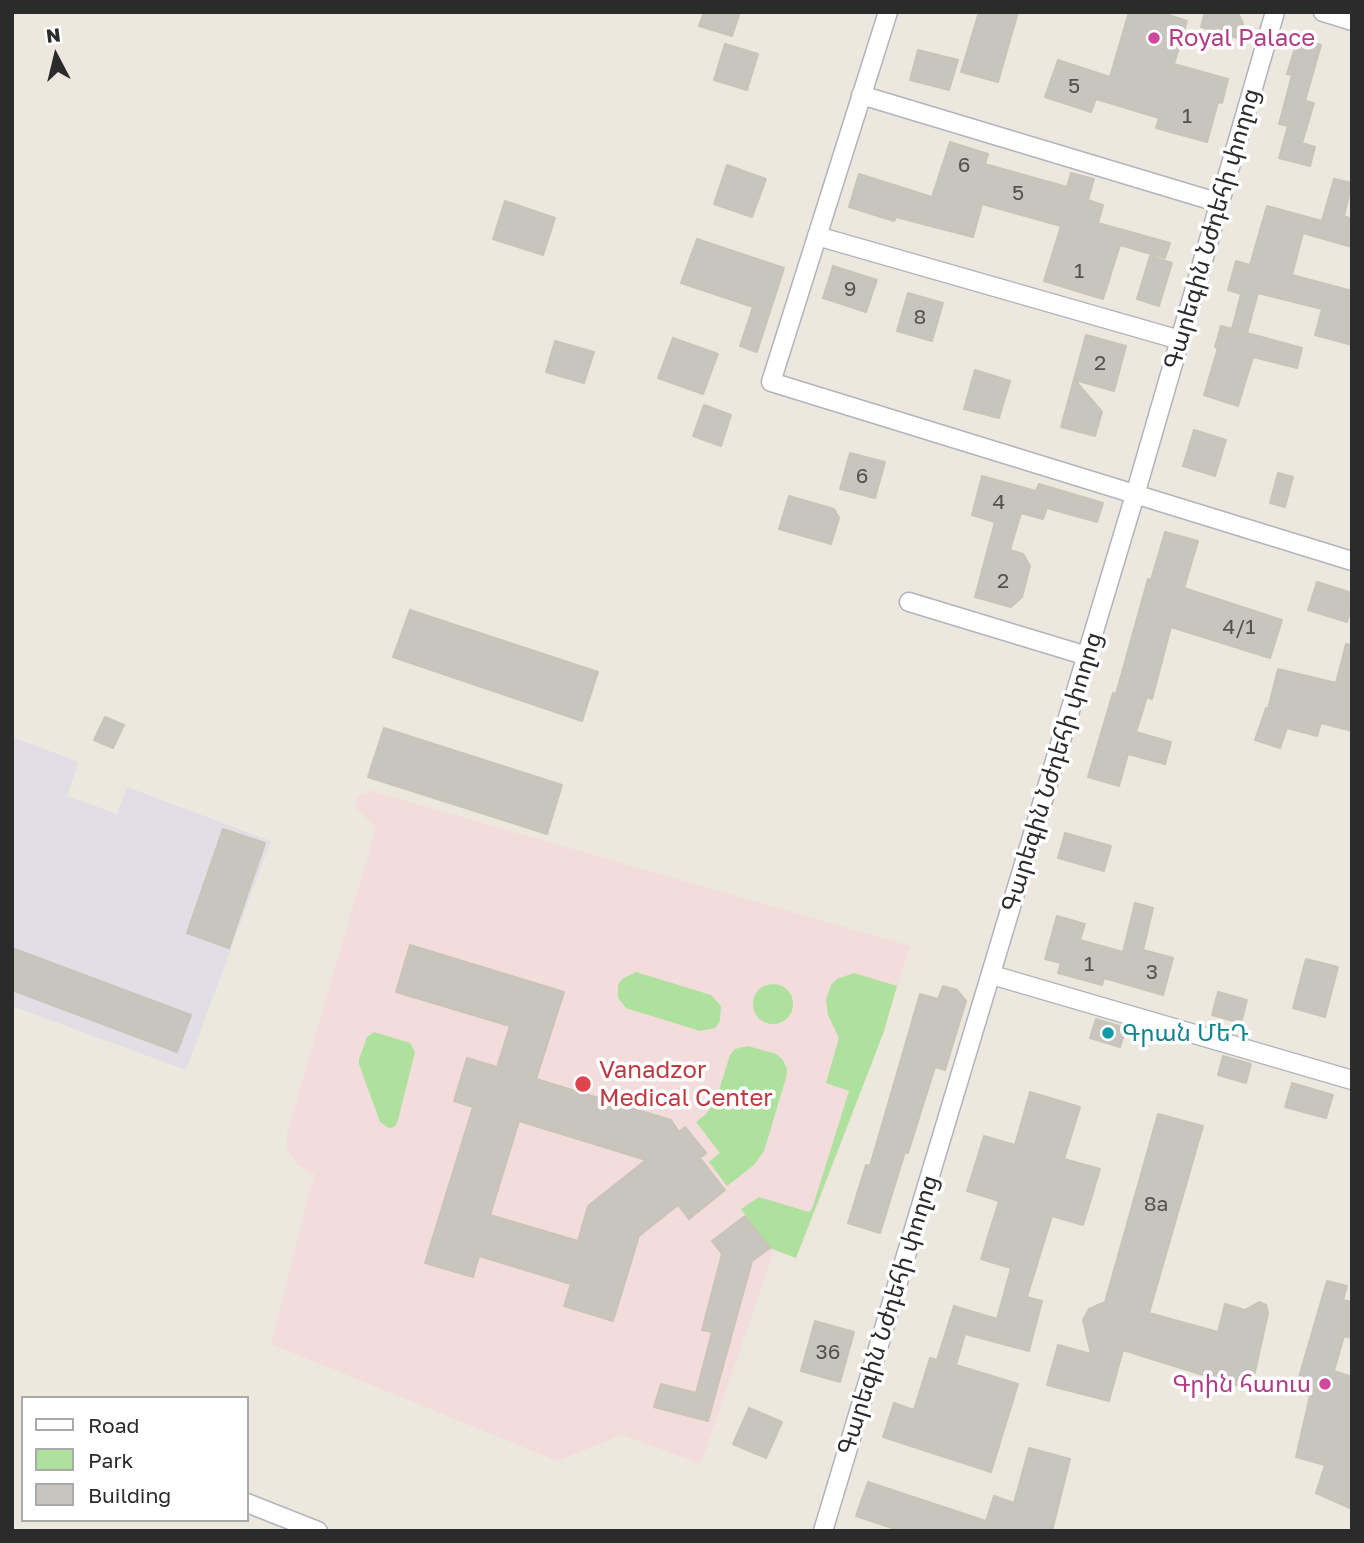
<!DOCTYPE html>
<meta charset="utf-8">
<style>
body{margin:0}
#map{position:relative;width:1364px;height:1543px;overflow:hidden;background:#ede8de;font-family:"Golos Text",sans-serif}
canvas{display:block}
.frame{position:absolute;inset:0;border:14px solid #2b2b2b;pointer-events:none}
.legend{position:absolute;left:21px;top:1396px;width:228px;height:126px;box-sizing:border-box;background:#fff;border:2px solid #aaa;margin:0;padding:9px 12px;list-style:none;font-size:21px;color:#2b2b2b}
.legend li{display:flex;align-items:center;gap:14px;height:35px}
.legend b{width:35px;border:2px solid #aaa}
.north{position:absolute;left:21px;top:21px;width:70px;height:70px;-webkit-text-stroke:5px #fff;paint-order:stroke;rotate:353deg;font-size:19px;font-weight:700;line-height:28px;text-align:center;color:#2b2b2b}
.north::after{content:'';display:block;margin:auto;width:24px;height:32px;background:#2b2b2b;clip-path:polygon(50% 0,100% 100%,50% 72%,0 100%)}
</style>
<div id="map">
<canvas width="1364" height="1543"></canvas>
<div class="frame"></div>
<ul class="legend">
<li><b style="height:9px;background:#fff"></b>Road</li>
<li><b style="height:19px;background:#aee19d"></b>Park</li>
<li><b style="height:19px;background:#c8c5be"></b>Building</li>
</ul>
<div class="north">N</div>
</div>
<script>
const ctx = document.querySelector('canvas').getContext('2d');
ctx.lineJoin = 'round';
function fill(path, color) { ctx.fillStyle = color; ctx.fill(path, 'evenodd'); }
const poly = rows => new Path2D(rows.map(r => 'M' + r).join(''));
function stroke(path, color, width, dash) { ctx.strokeStyle = color; ctx.lineWidth = width; ctx.lineCap = dash ? 'butt' : 'round'; ctx.setLineDash(dash || []); ctx.stroke(path); }
function label(font, color, halo, rows, align = 'center') {
  ctx.font = font + ' "Golos Text","Noto Sans Armenian",sans-serif'; ctx.lineWidth = 7; ctx.setLineDash([]); ctx.textBaseline = 'middle'; ctx.strokeStyle = halo; ctx.fillStyle = color; for (const [text, x, y, turn = 0] of rows) {
    ctx.save(); ctx.translate(x, y); ctx.rotate((+turn || 0) * Math.PI / 180); ctx.textAlign = isNaN(turn) ? turn : align; if (halo) ctx.strokeText(text, 0, 0); ctx.fillText(text, 0, 0); ctx.restore();
  }
}
const industrial = poly([
 [12,737,79,762,67,796,117,814,127,787,271,841,186,1070,12,1006]
]);
const medical = poly([
 [368,790,910,946,883,1034,817,1208,796,1258,774,1251,701,1464,622,1435,557,1461,271,1344,314,1174,296,1164,287,1148,287,1133,376,827,355,808,358,795,366,794]
]);
const green = poly([
 [636,972,711,995,721,1006,720,1021,715,1028,700,1031,626,1008,618,998,618,985,622,979],
 [854,973,897,986,883,1034,796,1258,770,1248,741,1209,759,1197,809,1212,812,1209,849,1091,826,1083,839,1038,828,1015,826,1000,831,985,837,979],
 '753 1004a20 20 0 1 1 40 0a20 20 0 1 1-40 0Z',
 [374,1032,410,1043,415,1052,398,1120,395,1126,391,1128,387,1127,380,1122,359,1064,359,1059,367,1037],
 [748,1046,776,1054,783,1060,787,1069,786,1078,764,1151,754,1165,727,1186,709,1162,720,1153,696,1122,706,1114,716,1100,730,1055,735,1049]
]);
const building = poly([
 [704,12,740,12,732,36,699,26,704,12],
 [979,12,1018,12,998,82,961,72,979,12],
 [1129,12,1160,12,1187,21,1174,64,1228,79,1222,103,1218,102,1207,142,1156,128,1159,118,1096,99,1091,112,1045,97,1058,60,1110,77,1129,12],
 [1205,12,1235,12,1239,15,1243,24,1241,39,1201,27,1205,12],
 [1298,38,1321,45,1305,101,1314,103,1302,143,1315,147,1310,166,1279,158,1288,126,1279,124,1292,75,1287,74,1298,38],
 [725,44,758,54,747,90,714,80,725,44],
 [918,50,958,60,949,90,910,80,918,50],
 [950,142,988,154,985,164,1067,187,1071,173,1094,179,1088,200,1103,205,1098,223,1170,243,1165,258,1120,245,1103,299,1044,281,1061,226,982,204,973,237,896,217,894,221,849,207,859,174,932,197,950,142],
 [727,165,766,179,752,217,714,204,727,165],
 [1334,179,1352,183,1344,216,1352,219,1352,247,1303,233,1292,275,1352,291,1352,345,1315,335,1322,309,1258,293,1247,333,1302,348,1297,368,1253,357,1238,406,1204,395,1218,348,1215,347,1221,326,1232,329,1241,294,1228,290,1236,261,1250,265,1267,206,1322,221,1334,179],
 [505,201,555,218,543,255,493,239,505,201],
 [697,239,784,268,757,352,740,346,753,307,681,283,697,239],
 [1150,256,1172,263,1159,306,1137,299,1150,256],
 [833,266,877,280,866,312,823,298,833,266],
 [908,293,943,303,932,341,897,331,908,293],
 [1086,335,1126,346,1114,391,1075,380,1102,412,1095,436,1061,427,1086,335],
 [673,338,718,354,703,394,658,378,673,338],
 [555,341,594,352,584,383,546,372,555,341],
 [975,370,1010,381,999,418,964,409,975,370],
 [704,405,731,415,721,446,693,436,704,405],
 [1194,430,1226,440,1215,476,1183,466,1194,430],
 [850,453,885,462,875,498,840,489,850,453],
 [1278,473,1293,477,1285,507,1270,503,1278,473],
 [982,476,1036,491,1039,484,1103,503,1097,522,1047,508,1043,519,1021,513,1010,550,1023,554,1030,566,1022,597,1011,607,975,597,995,522,972,515,982,476],
 [789,496,834,509,839,518,831,544,779,529,789,496],
 [1165,532,1198,541,1184,588,1282,620,1270,658,1171,627,1152,699,1147,697,1136,732,1171,742,1165,764,1128,754,1119,786,1088,777,1113,693,1116,694,1148,579,1151,580,1165,532],
 [1317,582,1352,593,1352,606,1347,622,1308,610,1317,582],
 [410,610,598,672,582,721,393,657,410,610],
 [1346,644,1352,645,1352,731,1321,723,1317,736,1287,728,1280,748,1255,740,1266,708,1268,709,1278,669,1336,683,1346,644],
 [105,717,124,725,113,748,94,740,105,717],
 [384,728,562,785,547,834,368,777,384,728],
 [223,829,265,843,229,948,187,933,223,829],
 [1065,833,1111,846,1104,871,1058,858,1065,833],
 [1135,903,1153,908,1143,950,1173,958,1163,995,1104,978,1102,985,1058,973,1061,963,1045,959,1057,916,1085,924,1080,940,1123,952,1135,903],
 [410,945,564,992,536,1079,671,1120,679,1132,685,1127,706,1153,700,1158,725,1190,689,1219,678,1205,639,1236,613,1321,564,1306,571,1284,479,1256,473,1277,425,1263,473,1107,454,1101,467,1058,497,1067,510,1026,396,992,410,945],
 [519,1121,646,1160,588,1206,578,1241,490,1215,519,1121],
 [12,948,191,1015,177,1052,12,990,12,948],
 [1306,959,1338,967,1325,1017,1293,1008,1306,959],
 [943,986,957,990,966,1001,945,1070,935,1067,908,1153,905,1152,880,1233,848,1223,866,1165,870,1166,920,994,938,999,943,986],
 [1218,992,1247,1000,1241,1023,1212,1015,1218,992],
 [1096,1019,1126,1028,1120,1047,1090,1038,1096,1019],
 [1223,1056,1251,1064,1246,1083,1218,1075,1223,1056],
 [1292,1083,1333,1095,1326,1118,1285,1107,1292,1083],
 [1030,1092,1080,1107,1064,1159,1100,1169,1083,1225,1052,1216,1027,1297,1042,1301,1029,1351,965,1334,956,1365,1018,1384,991,1472,883,1437,894,1403,914,1410,930,1358,937,1360,954,1306,997,1319,1011,1268,981,1259,999,1201,967,1191,984,1136,1015,1145,1030,1092],
 [1158,1114,1203,1126,1149,1313,1218,1332,1225,1304,1245,1310,1259,1302,1266,1305,1268,1313,1251,1390,1123,1350,1109,1401,1047,1385,1058,1345,1091,1354,1083,1320,1089,1309,1105,1302,1158,1114],
 [745,1216,770,1248,752,1261,708,1421,654,1407,661,1384,696,1393,712,1332,702,1330,722,1254,712,1241,745,1216],
 [1327,1281,1347,1286,1343,1300,1352,1302,1352,1338,1344,1336,1334,1371,1352,1377,1352,1509,1316,1493,1325,1465,1296,1457,1310,1396,1295,1391,1327,1281],
 [815,1321,854,1332,840,1382,801,1371,815,1321],
 [749,1408,782,1422,766,1458,733,1444,749,1408],
 [1029,1448,1070,1459,1052,1531,901,1531,856,1516,868,1482,986,1521,994,1496,1014,1503,1029,1448]
]);
const street = poly([
 [888,12,771,382,1352,561],
 [1323,12,1352,21],
 [861,95,1220,203],
 [817,236,1180,340],
 [909,602,1087,656],
 [992,975,1352,1080],
 [247,1503,318,1531],
 [823,1531,1135,495,1275,12]
]);
const markers = [
 [1154,38,7,"#d1479c"],
 [1108,1033,7,"#0f9aa8"],
 [583,1084,9,"#e0444e"],
 [1325,1384,7,"#d1479c"]
];
const numberNames = [
 ["5",1074,86],
 ["1",1187,116],
 ["6",964,165],
 ["5",1018,193],
 ["1",1079,271],
 ["9",850,289],
 ["8",920,317],
 ["2",1100,363],
 ["6",862,476],
 ["4",999,502],
 ["2",1003,581],
 ["4/1",1239,627],
 ["1",1089,964],
 ["3",1152,972],
 ["8a",1156,1204],
 ["36",828,1352]
];
const hotelNames = [
 ["Royal Palace",1168,38],
 ["Գրին հաուս",1311,1384,"right"]
];
const streetNames = [
 ["Գարեգին Նժդեհի փողոց",1212,229,-74],
 ["Գարեգին Նժդեհի փողոց",1052,772,-73],
 ["Գարեգին Նժդեհի փողոց",888,1315,-73]
];
const cultureNames = [
 ["Գրան ՄեԴ",1122,1033]
];
const healthNames = [
 ["Vanadzor",599,1070],
 ["Medical Center",599,1098]
];
fill(industrial, '#e1dee5');
fill(medical, '#f3dddc');
fill(green, '#aee19d');
fill(building, '#c8c5be');
stroke(building, '#c8c4b8', 2);
stroke(street, '#b2b3be', 21);
stroke(street, '#fff', 18);
for (const [x, y, r, color] of markers) { const dot = new Path2D(); dot.arc(x, y, r, 0, 2 * Math.PI); ctx.fillStyle = color; ctx.fill(dot); stroke(dot, '#fff', 2.5); }
label('21px', '#525250', null, numberNames);
label('24px', '#b23c85', '#fff', hotelNames, 'left');
label('24px', '#2b2b2b', '#fff', streetNames);
label('24px', '#0d838f', '#fff', cultureNames, 'left');
label('24px', '#be3a42', '#fff', healthNames, 'left');
</script>
